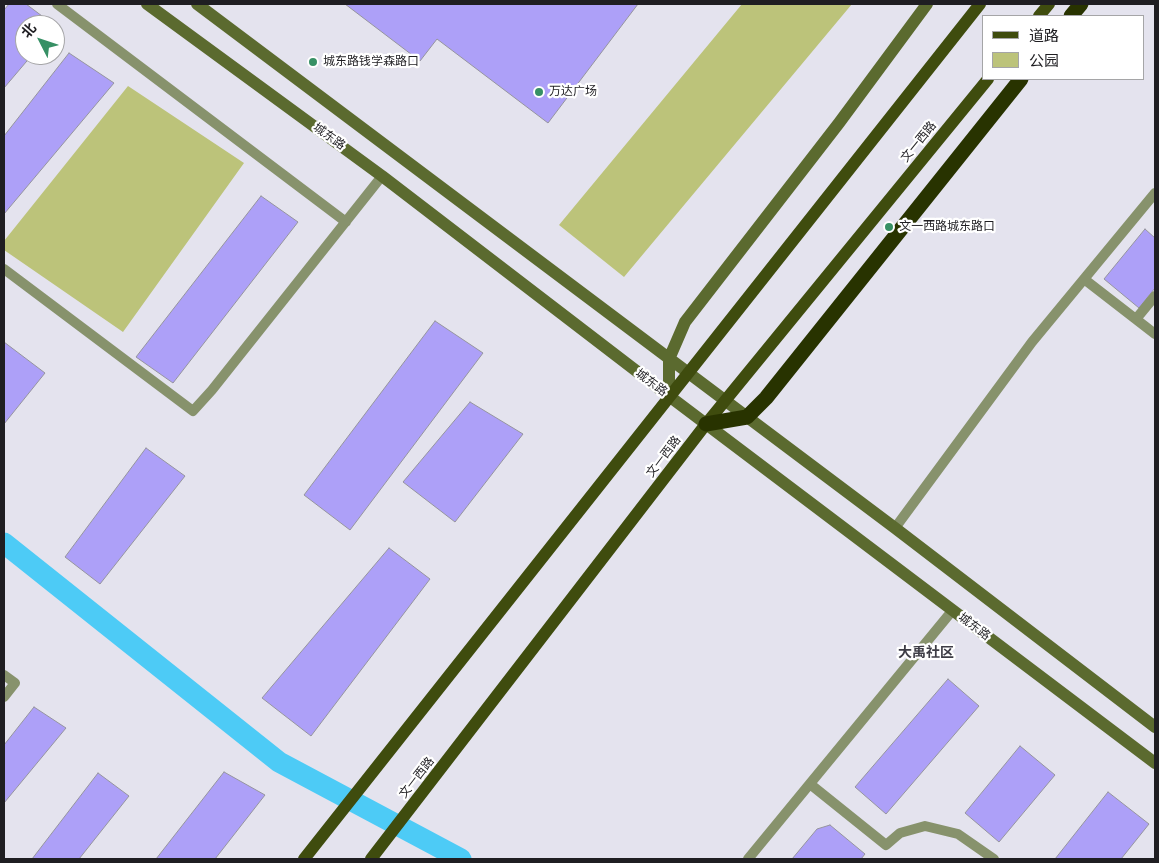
<!DOCTYPE html>
<meta charset="utf-8">
<style>
body{margin:0}
#map{position:relative;width:1159px;height:863px;overflow:hidden;background:#e4e3ee;font-family:Signika,"Noto Sans SC",sans-serif}
canvas{display:block}
.frame{position:absolute;inset:0;border:5px solid #1f1e22;pointer-events:none}
.legend{position:absolute;left:982px;top:15px;width:162px;height:65px;box-sizing:border-box;background:#fff;border:1px solid #a5a5a7;margin:0;padding:6px 9px;list-style:none;font-size:15px;color:#1f1e22}
.legend li{display:flex;align-items:center;gap:10px;height:25px}
.legend b{width:25px;border:1px solid #a5a5a7}
.north{position:absolute;left:15px;top:15px;width:50px;height:50px;box-sizing:border-box;background:#fff;border:1px solid #a5a5a7;border-radius:50%;rotate:311deg;font-size:14px;font-weight:700;line-height:20px;text-align:center;color:#1f1e22}
.north::after{content:'';display:block;margin:auto;width:18px;height:22px;background:#379065;clip-path:polygon(50% 0,100% 100%,50% 72%,0 100%)}
</style>
<div id="map">
<canvas width="1159" height="863"></canvas>
<div class="frame"></div>
<ul class="legend">
<li><b style="height:6px;background:#3f4c0e"></b>道路</li>
<li><b style="height:14px;background:#bcc37a"></b>公园</li>
</ul>
<div class="north">北</div>
</div>
<script>
const ctx = document.querySelector('canvas').getContext('2d');
ctx.lineJoin = 'round';
function fill(path, color) { ctx.fillStyle = color; ctx.fill(path, 'evenodd'); }
const poly = rows => new Path2D(rows.map(r => 'M' + r).join(''));
function stroke(path, color, width, dash) { ctx.strokeStyle = color; ctx.lineWidth = width; ctx.lineCap = dash ? 'butt' : 'round'; ctx.setLineDash(dash || []); ctx.stroke(path); }
function label(font, color, halo, rows, align = 'center') {
  ctx.font = font + ' Signika,"Noto Sans SC",sans-serif'; ctx.lineWidth = 4.5; ctx.setLineDash([]); ctx.textBaseline = 'middle'; ctx.strokeStyle = halo; ctx.fillStyle = color; for (const [text, x, y, turn = 0] of rows) {
    ctx.save(); ctx.translate(x, y); ctx.rotate((+turn || 0) * Math.PI / 180); ctx.textAlign = isNaN(turn) ? turn : align; if (halo) ctx.strokeText(text, 0, 0); ctx.fillText(text, 0, 0); ctx.restore();
  }
}
const green = poly([
 [742,4,852,4,624,277,559,225],
 [128,86,244,163,123,332,4,250,4,241]
]);
const canal = poly([
 [4,543,279,762,461,859]
]);
const building = poly([
 [9,4,26,4,54,25,25,25,25,55,32,55,4,88,4,10,9,4],
 [345,4,638,4,548,123,437,39,420,61,345,4],
 [69,53,114,83,4,214,4,136,69,53],
 [261,196,298,222,173,383,136,357,261,196],
 [1145,229,1155,238,1155,288,1139,308,1104,279,1145,229],
 [435,321,483,353,350,530,304,495,435,321],
 [4,342,45,373,4,424,4,342],
 [470,402,523,434,455,522,403,482,470,402],
 [146,448,185,476,100,584,65,557,146,448],
 [389,548,430,579,311,736,262,698,389,548],
 [948,679,979,706,886,814,855,787,948,679],
 [34,707,66,728,4,803,4,745,34,707],
 [1020,746,1055,775,999,842,965,813,1020,746],
 [224,772,265,795,215,859,156,859,224,772],
 [98,773,129,796,79,859,32,859,98,773],
 [1108,792,1149,824,1121,859,1055,859,1108,792],
 [830,825,865,854,861,859,792,859,817,829,830,825]
]);
const lane = poly([
 [57,4,346,222],
 [4,269,193,411,212,390,382,176],
 [1084,279,1155,334],
 [1136,319,1155,296],
 [895,528,1032,342,1155,193],
 [4,675,15,683,4,697],
 [810,784,886,845,900,833,925,826,958,834,994,859],
 [748,859,952,611]
]);
const secondary = poly([
 [147,4,382,176,669,396,1155,763],
 [197,4,895,528,1155,727],
 [669,396,669,359,685,322,839,123,927,4]
]);
const primary = poly([
 [1039,16,1049,4],
 [304,859,980,4],
 [371,859,706,424,988,79]
]);
const highway = poly([
 [1071,16,1081,4],
 [706,424,747,417,766,398,1021,79]
]);
const markers = [
 [313,62,5,"#379065"],
 [539,92,5,"#379065"],
 [889,227,5,"#379065"]
];
const poiNames = [
 ["城东路钱学森路口",323,62],
 ["万达广场",549,92],
 ["文一西路城东路口",899,227]
];
const streetNames = [
 ["城东路",329,137,36],
 ["文一西路",919,142,-51],
 ["城东路",651,383,37],
 ["文一西路",664,457,-53],
 ["城东路",974,627,37],
 ["文一西路",417,778,-52]
];
const neighbourhoodNames = [
 ["大禹社区",926,653]
];
fill(green, '#bcc37a');
stroke(canal, '#4dcbf6', 21);
fill(building, '#ada0f8');
stroke(building, '#95949e', 1);
stroke(lane, '#87926c', 10);
stroke(secondary, '#5b6a2f', 12);
stroke(primary, '#3f4c0e', 12);
stroke(highway, '#283300', 15);
for (const [x, y, r, color] of markers) { const dot = new Path2D(); dot.arc(x, y, r, 0, 2 * Math.PI); ctx.fillStyle = color; ctx.fill(dot); stroke(dot, '#fff', 2); }
label('12px', '#1f1e22', '#fff', poiNames, 'left');
label('12px', '#1f1e22', '#fff', streetNames);
label('bold 14px', '#3d3c45', '#fff', neighbourhoodNames);
</script>
